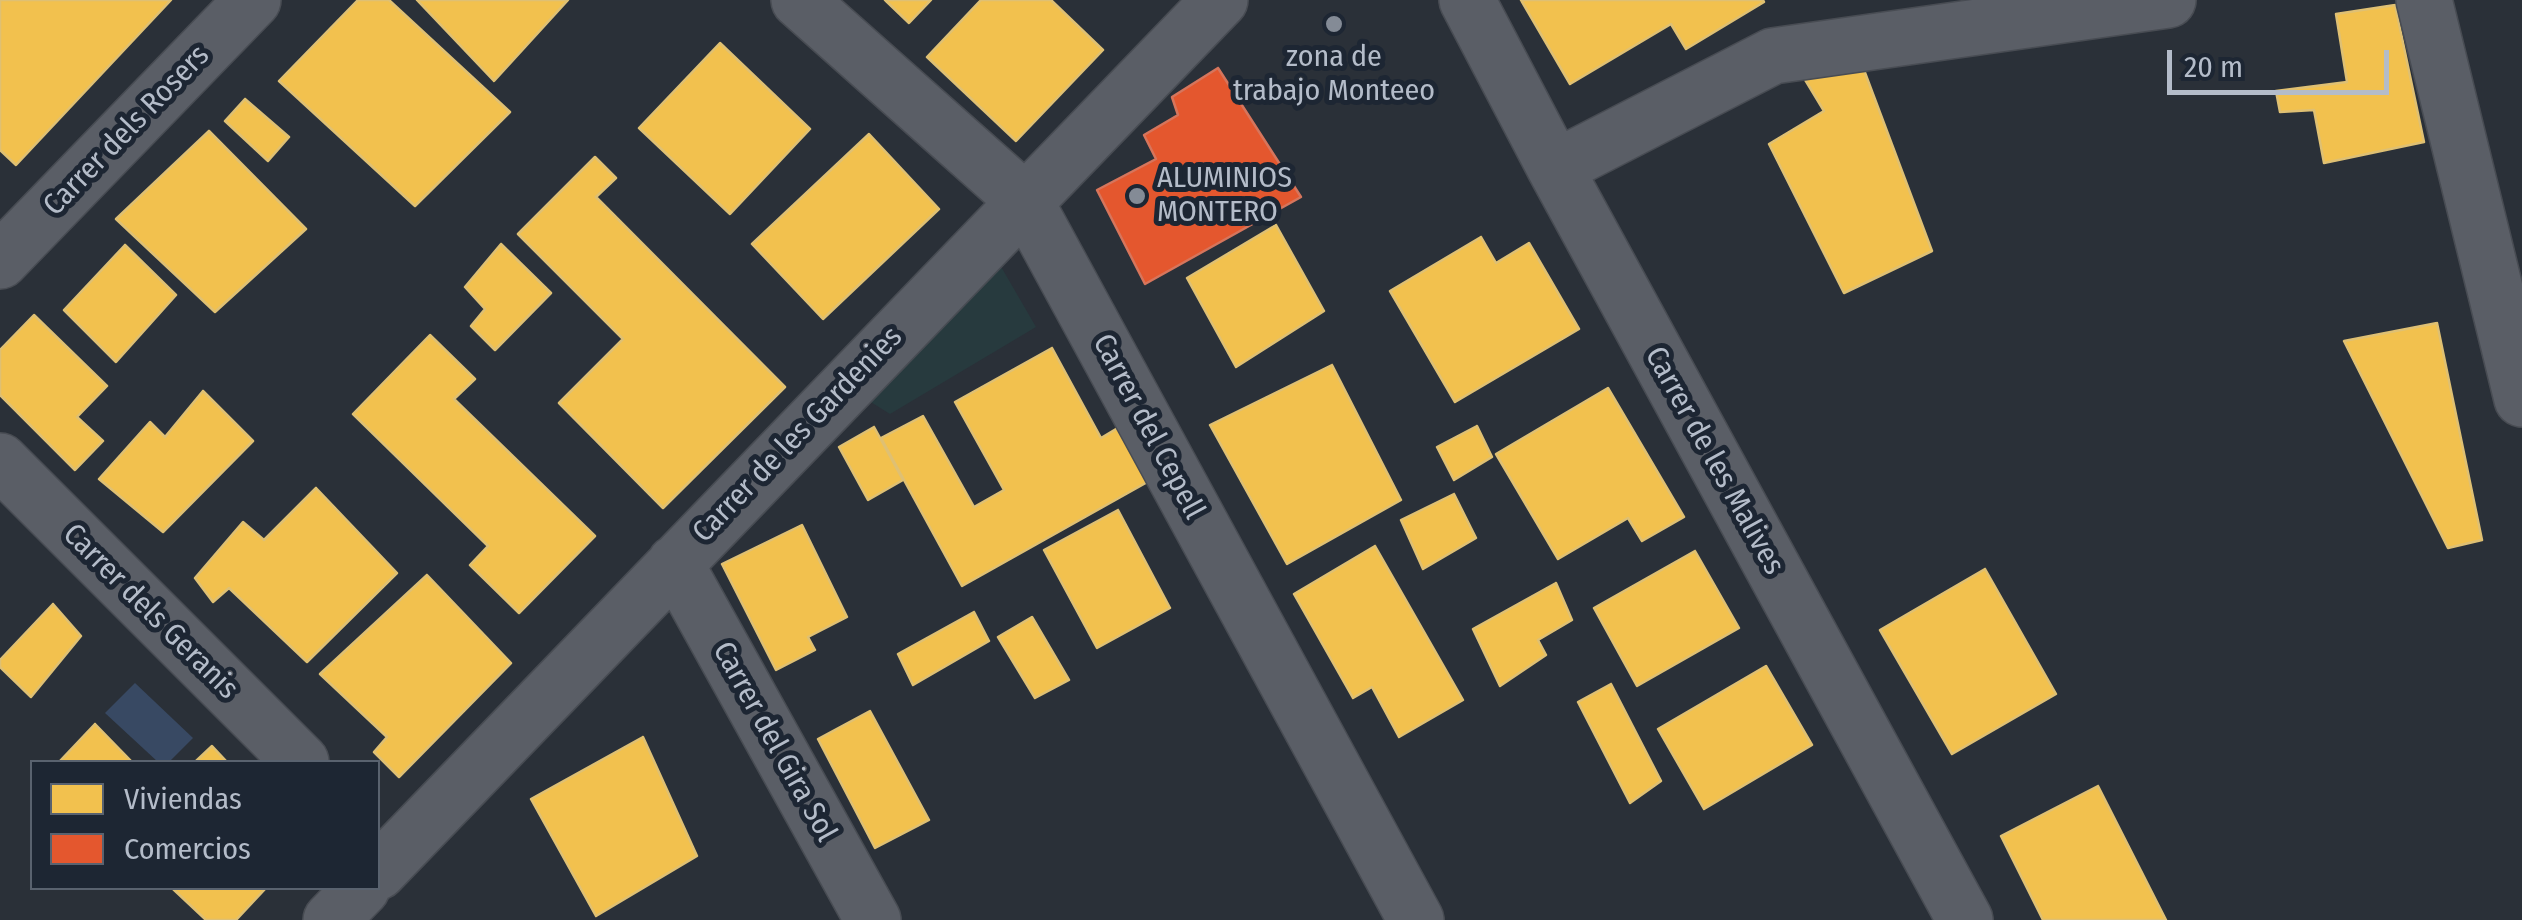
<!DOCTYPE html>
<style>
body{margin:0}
#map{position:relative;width:2522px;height:920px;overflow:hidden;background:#2a3038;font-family:"Fira Sans Condensed",sans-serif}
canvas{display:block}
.legend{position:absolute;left:30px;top:760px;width:350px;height:130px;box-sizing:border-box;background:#1d2633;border:2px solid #59626f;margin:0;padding:12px 18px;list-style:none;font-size:30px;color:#b4bcc9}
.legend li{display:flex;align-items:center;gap:20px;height:50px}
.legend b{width:50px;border:2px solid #59626f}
.scale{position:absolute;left:2167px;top:50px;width:222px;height:45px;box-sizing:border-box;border:5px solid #b4bcc9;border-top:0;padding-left:12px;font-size:30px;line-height:35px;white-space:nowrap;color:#b4bcc9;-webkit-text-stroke:8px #1d2633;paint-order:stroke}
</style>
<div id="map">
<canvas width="2522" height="920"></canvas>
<ul class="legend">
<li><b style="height:28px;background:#f2c14e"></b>Viviendas</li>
<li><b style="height:28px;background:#e4572e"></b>Comercios</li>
</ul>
<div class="scale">20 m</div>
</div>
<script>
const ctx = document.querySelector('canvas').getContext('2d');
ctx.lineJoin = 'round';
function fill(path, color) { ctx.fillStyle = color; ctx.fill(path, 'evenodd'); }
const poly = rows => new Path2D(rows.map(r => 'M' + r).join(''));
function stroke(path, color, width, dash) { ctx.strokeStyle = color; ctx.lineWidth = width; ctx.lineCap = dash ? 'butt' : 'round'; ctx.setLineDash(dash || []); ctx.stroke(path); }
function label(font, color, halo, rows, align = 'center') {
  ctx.font = font + ' "Fira Sans Condensed",sans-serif'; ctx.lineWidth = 10; ctx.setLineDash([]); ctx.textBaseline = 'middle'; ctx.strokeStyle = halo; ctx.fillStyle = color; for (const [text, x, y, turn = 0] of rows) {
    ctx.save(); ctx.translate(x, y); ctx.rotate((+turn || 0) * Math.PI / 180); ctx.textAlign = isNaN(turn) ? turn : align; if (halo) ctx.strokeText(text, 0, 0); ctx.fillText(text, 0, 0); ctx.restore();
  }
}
const green = poly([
 [996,258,1036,327,890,414,858,394]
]);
const water = poly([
 [135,683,193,738,169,762,158,762,105,713]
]);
const homes = poly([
 [0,0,171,0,16,165,0,150,0,0],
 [358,0,389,0,510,112,415,206,279,81,358,0],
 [417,0,568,0,494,81,417,0],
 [885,0,931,0,909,23,885,0],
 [981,0,1051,0,1103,50,1016,141,927,57,981,0],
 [1521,0,1763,0,1764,2,1686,49,1671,24,1570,84,1521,0],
 [2395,5,2424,142,2324,163,2314,110,2280,112,2276,91,2347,82,2336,14,2395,5],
 [720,43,810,129,730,214,639,128,720,43],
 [1864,70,1932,251,1844,293,1769,144,1824,111,1801,73,1864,70],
 [245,99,289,137,268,161,225,121,245,99],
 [209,131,306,229,215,312,116,219,209,131],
 [869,134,939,209,823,319,752,244,869,134],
 [595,157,616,178,596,197,785,387,663,508,559,403,623,339,518,234,595,157],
 [1276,225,1324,311,1236,367,1187,278,1276,225],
 [1481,237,1496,263,1529,243,1579,329,1455,402,1390,291,1481,237],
 [501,244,551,293,495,350,471,326,485,309,465,287,501,244],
 [125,245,176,295,116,362,64,310,125,245],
 [34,315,107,386,77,417,103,441,75,470,0,395,0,350,34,315],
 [2437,323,2482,540,2448,548,2344,341,2437,323],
 [430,335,475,379,454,399,595,536,519,613,470,565,488,546,353,414,430,335],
 [1052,348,1101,438,1121,426,1151,480,962,586,881,438,923,416,974,507,1004,490,955,402,1052,348],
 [1332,365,1401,500,1287,564,1210,425,1332,365],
 [1608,388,1684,517,1642,541,1628,518,1558,559,1496,454,1608,388],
 [203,391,253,441,163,532,99,479,150,422,165,437,203,391],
 [1477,426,1492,457,1454,480,1437,447,1477,426],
 [874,427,903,480,868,500,839,447,874,427],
 [316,488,397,573,307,662,229,588,213,602,195,578,243,522,264,540,316,488],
 [1454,494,1476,538,1423,569,1401,520,1454,494],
 [1118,510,1170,608,1097,648,1044,550,1118,510],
 [802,525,847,617,808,637,815,650,776,670,722,564,802,525],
 [1375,546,1463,700,1399,737,1372,687,1353,698,1294,594,1375,546],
 [1695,551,1739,628,1637,686,1594,608,1695,551],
 [1985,569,2056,694,1952,754,1880,630,1985,569],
 [427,575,511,663,399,777,374,752,387,737,320,674,427,575],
 [1556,583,1572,620,1538,640,1546,655,1500,686,1473,629,1556,583],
 [53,604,81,636,31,697,0,667,0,660,53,604],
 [974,612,989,641,913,685,898,654,974,612],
 [1032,617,1069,680,1035,698,998,637,1032,617],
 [1766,666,1812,745,1704,809,1658,729,1766,666],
 [1611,684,1661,781,1630,803,1578,702,1611,684],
 [870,711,929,820,875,848,818,739,870,711],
 [95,724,132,762,59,762,95,724],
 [643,737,697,856,596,916,531,799,643,737],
 [212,746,227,762,195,762,212,746],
 [2098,786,2166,920,2043,920,2001,836,2098,786],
 [172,888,266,888,236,920,206,920,172,888]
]);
const shops = poly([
 [1218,68,1301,197,1145,284,1097,190,1156,159,1144,135,1178,115,1172,97,1218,68]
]);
const street = poly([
 [799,0,1025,201,1416,920],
 [1467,0,1555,168,1965,920],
 [2424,0,2522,399],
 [1555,168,1773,56,2168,0],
 [0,261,253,0],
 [0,461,301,762],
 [675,563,873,920],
 [378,872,1220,0],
 [331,920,362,888]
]);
const markers = [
 [1334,24,10,"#848b96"],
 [1137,196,10,"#848b96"]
];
const poiNames = [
 ["zona de",1334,58],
 ["trabajo Monteeo",1334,92],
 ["ALUMINIOS",1157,179,"left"],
 ["MONTERO",1157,213,"left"]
];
const streetNames = [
 ["Carrer dels Rosers",127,131,-46],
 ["Carrer del Cepell",1148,427,62],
 ["Carrer de les Gardenies",798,435,-46],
 ["Carrer de les Malives",1714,461,61],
 ["Carrer dels Geranis",150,612,45],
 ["Carrer del Gira Sol",774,742,61]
];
fill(green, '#273a3e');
fill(water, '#384963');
fill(homes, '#f2c14e');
stroke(homes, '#dfc073', 2.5);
fill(shops, '#e4572e');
stroke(shops, '#d6755c', 2.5);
stroke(street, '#484c53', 58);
stroke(street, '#5a5e66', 55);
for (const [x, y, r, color] of markers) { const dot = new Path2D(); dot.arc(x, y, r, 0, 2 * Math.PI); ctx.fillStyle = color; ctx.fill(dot); stroke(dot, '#1d2633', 4); }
label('30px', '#b4bcc9', '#1d2633', poiNames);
label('30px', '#b4bcc9', '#1d2633', streetNames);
</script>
